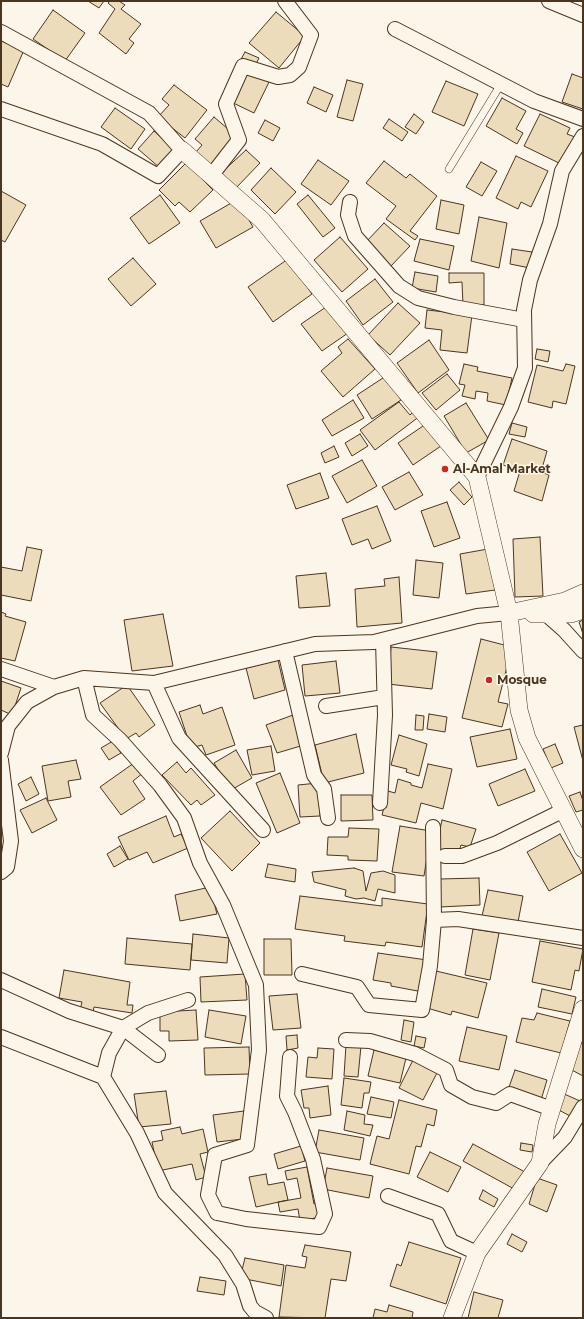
<!DOCTYPE html>
<style>
body{margin:0}
#map{position:relative;width:584px;height:1319px;overflow:hidden;background:#fbf6e9;font-family:Montserrat,sans-serif}
canvas{display:block}
.frame{position:absolute;inset:0;border:2px solid #4a3520;pointer-events:none}
</style>
<div id="map">
<canvas width="584" height="1319"></canvas>
<div class="frame"></div>
</div>
<script>
const ctx = document.querySelector('canvas').getContext('2d');
ctx.lineJoin = 'round';
function fill(path, color) { ctx.fillStyle = color; ctx.fill(path, 'evenodd'); }
const poly = rows => new Path2D(rows.map(r => 'M' + r).join(''));
function stroke(path, color, width, dash) { ctx.strokeStyle = color; ctx.lineWidth = width; ctx.lineCap = dash ? 'butt' : 'round'; ctx.setLineDash(dash || []); ctx.stroke(path); }
function label(font, color, halo, rows, align = 'center') {
  ctx.font = font + ' Montserrat,sans-serif'; ctx.lineWidth = 3; ctx.setLineDash([]); ctx.textBaseline = 'middle'; ctx.strokeStyle = halo; ctx.fillStyle = color; for (const [text, x, y, turn = 0] of rows) {
    ctx.save(); ctx.translate(x, y); ctx.rotate((+turn || 0) * Math.PI / 180); ctx.textAlign = isNaN(turn) ? turn : align; if (halo) ctx.strokeText(text, 0, 0); ctx.fillText(text, 0, 0); ctx.restore();
  }
}
const building = poly([
 [88,1,104,1,99,8,88,1],
 [110,1,119,1,125,5,121,9,141,24,129,39,134,43,126,54,99,33,115,9,108,3,110,1],
 [53,10,85,33,65,61,33,39,53,10],
 [276,12,305,36,279,68,249,43,276,12],
 [1,41,24,50,8,87,1,84,1,41],
 [245,52,259,58,255,66,240,61,245,52],
 [246,70,269,82,254,113,229,101,246,70],
 [572,74,583,78,583,109,562,102,572,74],
 [347,80,363,84,353,121,337,117,347,80],
 [446,81,478,94,464,126,432,112,446,81],
 [174,85,207,110,185,138,158,117,169,105,162,99,174,85],
 [314,87,333,95,326,112,307,103,314,87],
 [502,98,526,111,516,129,523,133,517,144,486,126,502,98],
 [115,108,145,129,131,149,101,127,115,108],
 [414,114,424,122,416,134,405,127,414,114],
 [540,114,570,128,567,134,575,137,561,164,524,146,540,114],
 [214,117,235,135,211,165,196,152,202,145,195,139,214,117],
 [389,119,408,132,402,141,383,128,389,119],
 [265,120,280,128,273,141,258,133,265,120],
 [154,131,176,151,160,168,138,149,154,131],
 [246,150,260,163,235,189,220,174,246,150],
 [516,156,548,171,531,207,521,202,518,209,496,198,516,156],
 [318,160,349,181,331,205,301,184,318,160],
 [384,161,406,178,410,174,437,196,410,231,418,236,415,240,386,219,396,206,366,183,384,161],
 [481,162,497,171,482,196,466,187,481,162],
 [186,163,213,190,190,212,179,202,175,206,159,190,186,163],
 [271,168,296,192,275,214,251,190,271,168],
 [1,191,26,205,5,242,1,240,1,191],
 [160,195,180,223,149,244,130,218,160,195],
 [308,195,335,228,323,237,297,204,308,195],
 [441,200,464,205,459,234,436,229,441,200],
 [233,202,246,215,253,227,216,248,200,221,233,202],
 [479,217,507,223,499,268,471,261,479,217],
 [384,223,410,246,391,266,365,243,384,223],
 [340,237,368,269,342,292,314,260,340,237],
 [420,239,454,246,449,270,414,261,420,239],
 [512,249,532,252,530,268,510,264,512,249],
 [133,258,156,284,131,306,108,279,133,258],
 [288,259,312,294,273,322,248,287,288,259],
 [415,272,438,276,436,292,412,288,415,272],
 [449,273,484,273,484,305,463,305,462,282,449,283,449,273],
 [375,279,393,302,363,325,346,301,375,279],
 [398,303,420,323,390,355,368,335,398,303],
 [329,305,348,333,322,351,301,324,329,305],
 [427,310,472,315,467,353,440,350,442,330,425,328,427,310],
 [348,339,375,369,343,397,321,371,342,353,338,347,348,339],
 [429,340,449,370,418,393,397,363,429,340],
 [537,349,550,351,548,362,535,359,537,349],
 [464,364,478,367,477,371,512,378,506,405,487,401,488,393,476,391,475,399,462,396,465,385,459,384,464,364],
 [566,364,575,366,566,404,553,401,552,408,528,402,537,365,563,371,566,364],
 [447,374,460,390,436,410,422,393,447,374],
 [386,376,401,400,372,419,357,395,386,376],
 [353,400,364,418,332,436,322,420,353,400],
 [399,402,410,415,415,410,420,416,375,450,360,430,399,402],
 [466,403,489,440,466,453,444,416,466,403],
 [512,423,527,427,525,437,509,434,512,423],
 [426,424,441,446,413,465,398,443,426,424],
 [360,434,368,446,352,456,345,443,360,434],
 [512,439,547,451,541,472,549,475,542,501,514,491,520,471,503,465,512,439],
 [334,446,339,457,325,463,321,453,334,446],
 [362,460,377,486,347,503,332,476,362,460],
 [409,472,423,495,395,510,382,487,409,472],
 [320,473,329,498,296,509,287,485,320,473],
 [459,482,472,497,464,505,450,490,459,482],
 [447,502,460,538,434,547,421,511,447,502],
 [377,506,391,541,372,549,368,539,352,545,342,519,377,506],
 [540,537,543,596,515,597,513,539,540,537],
 [27,547,42,550,31,601,1,595,1,567,22,571,27,547],
 [488,549,495,590,466,594,460,554,488,549],
 [416,560,443,563,439,598,413,595,416,560],
 [326,573,330,606,299,608,296,576,326,573],
 [399,577,402,623,357,627,355,589,385,586,384,579,399,577],
 [1,612,6,614,5,616,26,622,15,661,1,658,1,612],
 [163,614,173,666,132,671,124,620,163,614],
 [583,620,583,634,579,622,583,620],
 [481,639,512,647,498,702,508,704,502,727,462,718,481,639],
 [391,647,437,652,432,689,388,684,391,647],
 [278,660,285,690,254,699,246,668,278,660],
 [336,661,340,693,305,696,302,665,336,661],
 [1,681,21,688,12,715,1,710,1,681],
 [127,685,155,725,139,737,136,733,126,739,100,703,127,685],
 [200,705,203,714,222,707,235,745,206,755,202,745,191,748,179,712,200,705],
 [429,714,447,717,445,732,427,729,429,714],
 [293,715,304,745,277,753,266,725,293,715],
 [416,715,424,716,423,730,415,730,416,715],
 [583,725,583,761,574,727,583,725],
 [510,729,517,759,477,767,470,737,510,729],
 [356,734,364,773,324,783,315,745,356,734],
 [399,735,427,744,419,776,406,772,407,769,391,765,399,735],
 [113,741,121,753,109,760,101,748,113,741],
 [555,744,563,763,551,768,543,749,555,744],
 [271,746,275,771,252,775,247,750,271,746],
 [236,750,252,778,231,790,214,763,236,750],
 [76,760,81,779,68,781,71,797,48,801,42,766,76,760],
 [177,762,186,773,191,768,215,795,201,805,197,800,191,805,162,775,177,762],
 [134,763,143,773,133,781,145,799,121,815,100,787,134,763],
 [428,764,452,769,443,809,421,803,416,823,382,815,388,791,395,793,398,779,411,783,411,785,422,788,428,764],
 [525,769,535,791,498,806,489,784,525,769],
 [280,773,300,823,277,833,256,783,280,773],
 [31,777,39,794,26,801,18,784,31,777],
 [318,783,320,816,300,817,298,785,318,783],
 [580,792,583,801,583,810,576,812,569,796,580,792],
 [341,795,372,795,373,820,341,821,341,795],
 [46,798,57,820,32,833,20,810,46,798],
 [230,811,260,843,232,871,201,838,230,811],
 [166,816,174,837,181,834,188,848,153,863,147,852,129,860,118,837,166,816],
 [442,820,476,829,470,847,461,845,458,854,436,848,442,820],
 [400,826,431,831,424,876,392,872,400,826],
 [349,828,379,829,377,861,348,860,348,856,327,855,328,837,348,837,349,828],
 [560,834,582,873,549,891,527,852,560,834],
 [120,846,128,859,114,867,107,854,120,846],
 [268,864,296,869,295,882,265,877,268,864],
 [354,868,363,871,366,891,371,873,383,871,395,875,395,893,378,889,375,901,364,898,356,899,345,896,346,890,314,882,312,872,354,868],
 [479,878,480,905,440,907,440,879,479,878],
 [210,887,217,914,180,921,175,895,210,887],
 [488,890,523,896,518,922,482,916,488,890],
 [300,896,382,906,382,898,428,904,422,947,386,942,385,946,344,941,345,936,295,929,300,896],
 [473,929,499,933,490,980,465,975,473,929],
 [193,934,229,938,227,963,191,960,193,934],
 [127,938,192,944,190,970,125,964,127,938],
 [264,939,291,939,292,975,264,975,264,939],
 [540,941,583,949,579,971,575,970,571,990,532,982,540,941],
 [378,953,427,960,423,992,391,986,391,983,373,980,378,953],
 [64,970,130,982,127,1005,133,1005,132,1013,94,1007,93,1012,80,1010,82,1002,59,998,64,970],
 [436,971,487,983,478,1018,452,1011,451,1015,427,1008,436,971],
 [245,974,247,1000,201,1002,200,977,245,974],
 [542,989,576,997,572,1014,538,1007,542,989],
 [297,994,301,1028,273,1030,269,996,297,994],
 [196,1010,198,1040,169,1041,169,1031,160,1031,160,1012,196,1010],
 [209,1010,246,1016,241,1044,205,1037,209,1010],
 [537,1013,570,1021,561,1053,516,1042,522,1018,534,1020,537,1013],
 [404,1020,414,1022,411,1042,401,1040,404,1020],
 [467,1027,507,1036,499,1070,459,1061,467,1027],
 [297,1035,298,1048,287,1050,286,1036,297,1035],
 [416,1036,426,1038,424,1048,414,1046,416,1036],
 [581,1043,583,1044,583,1076,568,1068,581,1043],
 [346,1045,361,1046,358,1077,344,1076,346,1045],
 [249,1047,250,1074,205,1075,204,1048,249,1047],
 [318,1048,334,1049,332,1079,306,1077,308,1057,317,1058,318,1048],
 [374,1050,406,1058,400,1083,368,1076,374,1050],
 [413,1060,437,1073,423,1100,399,1088,413,1060],
 [515,1070,547,1080,541,1100,508,1090,515,1070],
 [344,1078,371,1082,369,1093,364,1093,362,1108,341,1105,344,1078],
 [328,1086,331,1115,310,1118,309,1108,304,1108,301,1090,328,1086],
 [166,1091,171,1124,139,1127,134,1094,166,1091],
 [562,1093,580,1101,572,1117,555,1108,562,1093],
 [371,1097,394,1102,391,1118,367,1114,371,1097],
 [399,1100,437,1110,434,1126,427,1124,421,1147,416,1146,409,1174,370,1164,377,1136,389,1139,399,1100],
 [244,1111,243,1139,217,1142,213,1115,244,1111],
 [347,1111,365,1115,364,1124,373,1125,370,1136,344,1130,347,1111],
 [180,1127,182,1134,203,1129,208,1152,200,1154,206,1177,196,1180,192,1164,158,1171,152,1142,163,1140,161,1131,180,1127],
 [319,1130,364,1138,360,1160,315,1152,319,1130],
 [521,1143,533,1145,532,1152,520,1150,521,1143],
 [473,1144,525,1172,516,1190,463,1161,473,1144],
 [301,1146,305,1161,278,1169,274,1154,301,1146],
 [430,1152,461,1167,448,1192,417,1177,430,1152],
 [307,1167,314,1204,317,1203,320,1217,300,1221,298,1209,280,1212,278,1202,301,1198,297,1178,287,1180,285,1171,307,1167],
 [327,1168,373,1176,369,1198,323,1189,327,1168],
 [266,1174,268,1185,284,1182,288,1200,256,1207,249,1177,266,1174],
 [537,1178,557,1185,547,1212,529,1204,537,1178],
 [483,1190,498,1199,494,1207,479,1199,483,1190],
 [512,1234,527,1242,522,1252,507,1244,512,1234],
 [409,1242,461,1258,446,1304,390,1286,397,1264,401,1266,409,1242],
 [305,1245,351,1252,346,1281,331,1279,325,1318,279,1317,286,1265,305,1268,307,1257,302,1256,305,1245],
 [245,1258,284,1265,281,1286,240,1278,245,1258],
 [200,1277,226,1281,224,1295,197,1291,200,1277],
 [474,1292,503,1300,498,1318,468,1318,474,1292],
 [389,1305,413,1312,412,1318,373,1318,375,1309,387,1312,389,1305]
]);
const service = poly([
 [449,169,501,84]
]);
const minor = poly([
 [549,1,583,15],
 [395,29,534,101,583,119],
 [1,32,149,113,182,150,158,176,102,144,1,109],
 [211,176,239,140,226,104,243,66,278,77,290,75,299,67,311,35,285,1],
 [350,202,348,215,355,236,399,286,418,298,454,307,524,320],
 [477,477,511,407,525,368,524,310,530,280,550,224,562,171,583,136],
 [547,615,564,630,583,651],
 [285,651,314,775,324,789,328,818],
 [1,669,54,687],
 [84,678,93,715,120,740,160,785,184,818,200,863,223,905,256,985,259,1050,247,1145,215,1155,208,1195,217,1213],
 [154,683,179,738,263,830],
 [326,706,384,697],
 [1,753,8,726,27,702,54,687,84,678,154,683,315,644,374,642,477,616,509,613],
 [1,760,11,841,7,867,1,872],
 [380,803,385,715,383,640],
 [433,827,434,920],
 [445,856,462,856,497,843,564,810],
 [302,974,357,987,369,1005,422,1010,430,966,434,920,458,919,583,938],
 [1,980,69,1011,123,1028,158,1055],
 [1,1037,103,1077,137,1133,165,1193,225,1255,243,1284,250,1306,255,1312,266,1318],
 [346,1040,370,1041,415,1054,446,1070,451,1085,472,1097,496,1103,510,1094,552,1109],
 [103,1077,109,1053,123,1028,148,1013,188,1000],
 [540,1163,565,1137,583,1107],
 [388,1196,438,1214,451,1241,477,1253],
 [217,1213,246,1219,319,1227,325,1214,313,1159,295,1112,287,1096,290,1057]
]);
const tertiary = poly([
 [182,150,262,220,477,477,509,613,519,710,527,738,583,849],
 [509,613,565,601,583,593],
 [533,614,571,614,583,610],
 [452,1318,477,1253,540,1163,547,1124,583,1009]
]);
const markers = [
 [445,469,4,"#c62828"],
 [489,680,4,"#c62828"]
];
const poiNames = [
 ["Al-Amal Market",453,469],
 ["Mosque",497,680]
];
fill(building, '#ecdcbc');
stroke(building, '#4a3520', 1);
stroke(service, '#4a3520', 8);
stroke(minor, '#4a3520', 16);
stroke(tertiary, '#4a3520', 18);
stroke(service, '#fbf6e9', 7);
stroke(minor, '#fbf6e9', 14);
stroke(tertiary, '#fbf6e9', 17);
for (const [x, y, r, color] of markers) { const dot = new Path2D(); dot.arc(x, y, r, 0, 2 * Math.PI); ctx.fillStyle = color; ctx.fill(dot); stroke(dot, '#fbf6e9', 1.5); }
label('bold 12px', '#4a3520', '#fbf6e9', poiNames, 'left');
</script>
